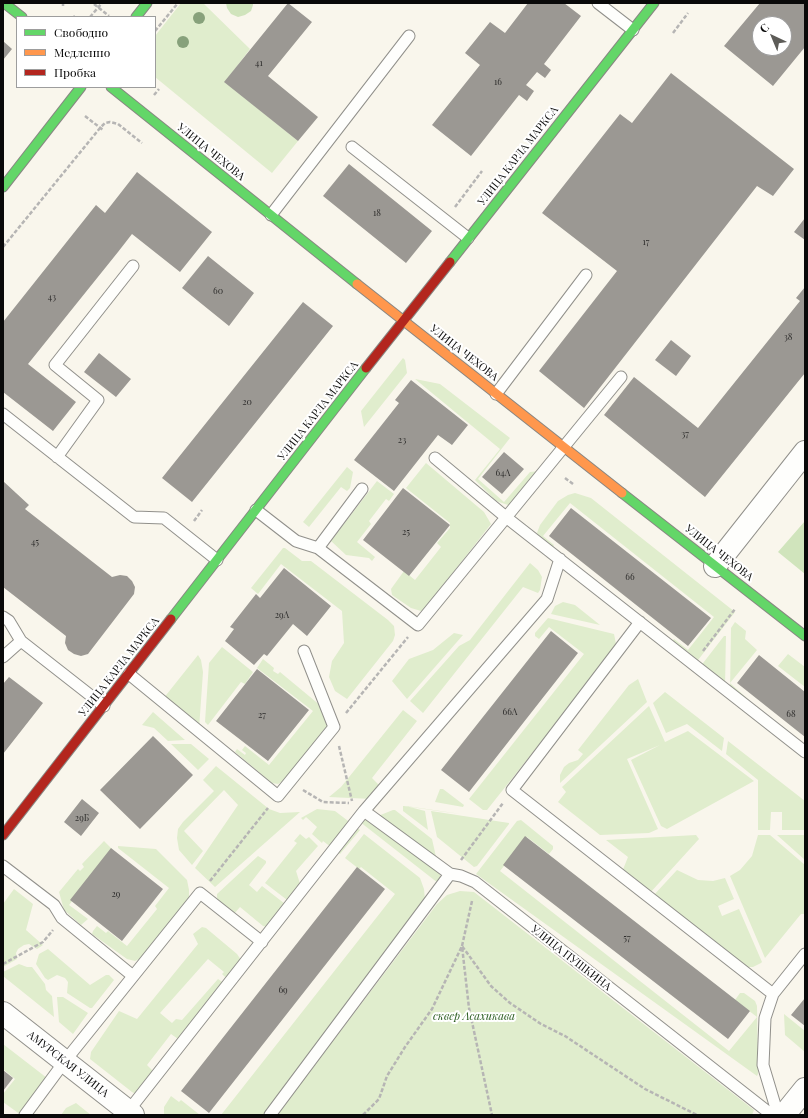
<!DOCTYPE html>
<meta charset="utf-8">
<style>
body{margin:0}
#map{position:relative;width:808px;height:1118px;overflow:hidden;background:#f9f6ec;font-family:"Playfair Display",serif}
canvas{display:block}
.frame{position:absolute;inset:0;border:4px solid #090909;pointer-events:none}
.legend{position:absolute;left:16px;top:16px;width:140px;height:72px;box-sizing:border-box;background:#fff;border:1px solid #9d9d9d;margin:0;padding:5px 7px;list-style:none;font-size:12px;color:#090909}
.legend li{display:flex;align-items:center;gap:8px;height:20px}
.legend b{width:20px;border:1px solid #9d9d9d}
.north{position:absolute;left:752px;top:16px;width:40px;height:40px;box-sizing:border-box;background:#fff;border:1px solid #9d9d9d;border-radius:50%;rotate:316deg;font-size:11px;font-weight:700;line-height:16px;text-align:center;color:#090909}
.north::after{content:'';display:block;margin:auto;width:14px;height:18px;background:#5d5c58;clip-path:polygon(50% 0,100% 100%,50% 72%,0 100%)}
</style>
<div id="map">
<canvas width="808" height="1118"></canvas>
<div class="frame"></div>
<ul class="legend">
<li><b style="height:5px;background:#63d668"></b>Свободно</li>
<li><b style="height:5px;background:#ff974d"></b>Медленно</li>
<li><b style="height:5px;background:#b3261e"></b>Пробка</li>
</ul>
<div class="north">С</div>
</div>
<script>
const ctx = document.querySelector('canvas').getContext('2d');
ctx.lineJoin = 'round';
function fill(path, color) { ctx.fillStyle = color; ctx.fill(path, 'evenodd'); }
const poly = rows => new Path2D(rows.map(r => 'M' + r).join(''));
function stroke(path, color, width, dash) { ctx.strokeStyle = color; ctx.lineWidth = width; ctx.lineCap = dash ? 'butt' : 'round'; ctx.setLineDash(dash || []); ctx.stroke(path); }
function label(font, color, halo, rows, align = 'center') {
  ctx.font = font + ' "Playfair Display",serif'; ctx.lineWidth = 4; ctx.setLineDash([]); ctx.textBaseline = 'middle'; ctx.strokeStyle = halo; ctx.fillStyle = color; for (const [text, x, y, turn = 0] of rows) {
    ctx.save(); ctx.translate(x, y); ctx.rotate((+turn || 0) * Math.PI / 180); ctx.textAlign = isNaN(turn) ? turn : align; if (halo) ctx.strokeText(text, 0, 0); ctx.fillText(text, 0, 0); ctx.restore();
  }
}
const green = poly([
 [181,3,203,3,250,49,225,82,298,141,272,173,155,77,155,36],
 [403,358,405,360,407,373,364,427,361,411],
 [415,379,440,384,510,438,478,479,504,502,530,472,539,471,511,506,496,501,475,480,500,449],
 [426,463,484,512,491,524,423,611,421,611,411,608,392,595,391,589,404,571,415,580,441,547,437,543,450,528,450,523,406,488],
 [347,467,353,472,350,488,347,491,341,487,309,527,303,522],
 [377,481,394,494,389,501,386,499,369,521,371,524,357,542,375,557,372,561,369,558,346,555,331,541],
 [575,493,591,498,735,612,695,664,669,646,674,639,688,650,714,617,570,503,543,536,554,545,551,550,539,542,537,533,540,525,558,501,568,495],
 [283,548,285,548,302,561,311,561,388,620,394,626,395,635,393,641,347,699,335,691,329,677,332,661,344,643,342,611,281,564,258,594,251,588],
 [530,563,538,570,542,577,540,590,538,593,523,587,423,713,410,701,459,646,470,640],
 [563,602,575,605,600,625,551,614,555,606],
 [548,618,614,634,616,644,614,650,487,810,483,810,469,799,584,654,549,627,539,639,535,636,535,633],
 [735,622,746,631,745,639,757,650,730,683,749,700,746,704,730,693,731,628],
 [454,633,463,635,407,699,392,681,409,659,433,650],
 [724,636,726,636,725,687,700,667],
 [222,647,253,672,245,684,241,682,208,725,205,722,209,663],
 [788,654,805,667,805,687,778,666],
 [198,655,201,660,203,672,199,729,163,699],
 [263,659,274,668,273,671,278,674,280,672,327,711,332,720,283,781,278,784,272,783,235,752,237,749,245,755,246,753,242,750,245,746,269,765,313,711,257,668],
 [638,679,647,702,560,783,560,775,564,767,569,763,578,760,583,754,578,750,629,685],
 [665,692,724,738,722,751,687,724,666,733,653,703],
 [649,706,665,742,688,731,754,781,667,829,661,826,631,760,660,745,627,759,658,829,649,833,600,835,558,802,566,792,562,787],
 [403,710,417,721,372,778,383,789,372,799,329,797,341,787],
 [153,712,185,740,168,741,154,728,142,725],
 [728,741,805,801,805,830,782,830,782,812,771,812,770,830,758,830,758,780,726,754],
 [171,744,191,744,209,759,198,770],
 [216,766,269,809,280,813,300,812,215,887,195,868,238,805,224,790,184,831,203,851,192,865,179,850,177,838,178,829,183,822,214,791,203,780],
 [440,789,443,789,464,805,463,807,435,802],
 [403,806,404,806,438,811,461,814,406,806,425,811,428,830,403,811],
 [317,809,335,811,360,830,340,854,323,841,322,843,312,834,317,827,306,817,303,820,301,818],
 [393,810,395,810,432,839,441,879,438,883,355,818,373,818],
 [431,811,509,823,509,824,477,866,474,867,437,837],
 [521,820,553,846,553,849,549,854,527,837,500,871,729,1051,757,1017,735,1000,740,993,744,993,755,1001,757,1006,758,1074,757,1076,476,874,517,821],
 [300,834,306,839,309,837,318,846,296,871,302,890,291,903,265,883,297,843,294,841],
 [364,834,420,878,424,889,425,900,265,1115,221,1115,395,894,361,867,359,869,345,858],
 [696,835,699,839,649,894,622,872,628,857,606,840],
 [758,835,770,835,805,865,805,914,801,914,765,958,730,876,740,870,752,856],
 [777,835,805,835,805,860],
 [104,841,113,850,69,905,88,919,81,925,64,910,59,892,78,869,80,871,84,867,82,864],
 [118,846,156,849,187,880,189,890,189,899,141,958,135,961,127,959,92,934,93,931,97,926,106,933,108,931,127,946,157,909,155,906,169,888,118,848],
 [258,856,266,861,266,863,249,885,257,892,262,886,289,907,268,927,263,926,240,907,234,914,218,903,217,897,217,894],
 [677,870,698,880,713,881,725,878,734,899,718,906,722,916,739,909,762,962,761,963,753,967,745,967,653,896],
 [14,889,33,904,26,930,43,945,37,949,29,944,24,945,18,949,16,953,17,959,3,967,3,904],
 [460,891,474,892,754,1110,752,1115,277,1115,437,904,447,895],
 [202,927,206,928,237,954,241,960,230,981,224,976,222,974,224,972,208,959,160,1013,172,1023,176,1019,182,1020,218,979,227,985,178,1039,171,1034,147,1065,154,1072,140,1096,132,1092,90,1059,91,1052,119,1011,137,1019,198,944,193,934],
 [48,949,90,985,106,975,109,975,114,980,92,1008,90,1008,67,993,68,982,65,978,57,975,48,980,45,978,36,964,39,954],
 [19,964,27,967,32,967,45,984,46,990,52,996,54,1017,3,976,3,972],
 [57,997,63,997,88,1013,73,1034,59,1022],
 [784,1014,805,1031,805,1052,785,1035],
 [3,1044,47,1078,21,1115,3,1102,3,1094,15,1079,3,1069],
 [171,1096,179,1102,181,1100,200,1115,164,1115,164,1107],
 [76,1103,91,1115,61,1115,66,1108]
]);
const forest = poly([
 [226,3,253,3,253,5,251,11,245,15,238,17,231,14,227,8],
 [805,521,805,574,778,552]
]);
const building = poly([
 [288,3,312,22,268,76,318,117,298,141,224,82],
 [528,3,564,3,581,16,544,64,551,70,545,78,537,72,526,85,534,91,527,101,519,95,471,156,432,125,480,65,465,53,490,22,505,33],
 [760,3,805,3,805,47,773,86,724,46],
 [760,24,784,24,784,48,760,48],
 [3,41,12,49,3,60],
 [671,73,794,169,773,196,757,186,584,408,539,371,617,271,542,213,620,114,632,123],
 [349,164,432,231,406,263,323,196],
 [137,172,212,232,180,272,132,234,118,252,28,364,76,402,53,431,3,392,3,322,96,205,105,213],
 [805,218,805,240,794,232],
 [208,256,254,293,229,326,182,288],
 [805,287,805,373,705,497,604,415,634,377,698,428,800,301,796,298],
 [303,302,333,326,192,502,162,478],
 [671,340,691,356,676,376,655,360],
 [99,353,131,379,116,397,84,372],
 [411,380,468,425,452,445,438,435,394,491,354,460,399,403,395,400],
 [504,452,524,469,502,494,482,477],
 [3,481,29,505,25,509,112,577,120,575,127,576,132,581,135,587,134,594,88,654,81,656,74,654,68,650,65,643,66,636,3,587],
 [403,488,450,525,409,576,363,540],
 [571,508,711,618,688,646,549,536],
 [284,568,331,606,307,636,293,624,267,656,264,654,254,665,225,641,234,629,230,627,256,594,260,598],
 [551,631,578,653,469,792,441,770],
 [759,655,805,692,805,737,737,683],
 [257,669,309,710,268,761,216,721],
 [9,677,43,703,3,754,3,684],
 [153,736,193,775,140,829,100,790],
 [82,799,99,813,81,836,64,822],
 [525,836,750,1011,728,1039,503,865],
 [111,848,163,889,122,941,70,900],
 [357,867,385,889,209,1113,181,1091],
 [805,998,805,1026,791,1015],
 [3,1070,13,1078,3,1091]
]);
const path = poly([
 [94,4,109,16],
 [63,6,63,3],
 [74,17,75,16],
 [90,17,102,3],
 [155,31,178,3],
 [673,33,688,13],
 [154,95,159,89],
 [85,116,103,130],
 [455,207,482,171],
 [3,247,100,128,105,123,110,122,118,124,142,143],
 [565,478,573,484],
 [194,521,202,510],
 [703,651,735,609],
 [346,713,408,637],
 [339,746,352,801],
 [303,790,323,802,349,803],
 [461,860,503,803],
 [210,881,268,808],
 [472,901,462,946,469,1008,492,1115],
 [3,964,43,942,53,930],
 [363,1115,379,1099,387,1076,405,1047,432,1009,462,946,491,986,510,1003,541,1024,565,1036,645,1089,697,1115]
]);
const lane = poly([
 [598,3,633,30],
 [352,147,468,238],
 [271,215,409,36],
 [496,394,586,275],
 [3,414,134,517,164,518,217,560],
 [57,457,98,400,55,365,133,266],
 [435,458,507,518,805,752],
 [256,510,296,541,318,548,418,625,621,377],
 [318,548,362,489],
 [3,617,9,621,21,641,104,706],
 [640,622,512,790,773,994,805,954],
 [3,657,21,641],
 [129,674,278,796,334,727,304,651],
 [364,811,450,874,461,876,475,882,772,1115],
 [3,866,54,905,62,918,133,976],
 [773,994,765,1018,763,1065,778,1115],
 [126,1114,364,811,547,599,560,559],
 [25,1115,65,1061,200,893,262,942],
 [270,1115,450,874]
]);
const street = poly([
 [715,566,805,452],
 [3,1013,133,1115],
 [784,1115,805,1089]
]);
const fast = poly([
 [4,3,22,17],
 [136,17,147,3],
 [111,87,357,284],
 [3,187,81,87],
 [450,262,654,3],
 [622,493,805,636],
 [171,619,366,368]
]);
const slow = poly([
 [357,284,622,493]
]);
const jam = poly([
 [366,368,450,262],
 [3,835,171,619]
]);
const trees = [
 [199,18],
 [183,42]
];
const numberNames = [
 ["41",259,63],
 ["16",498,82],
 ["18",377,213],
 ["17",646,242],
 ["60",218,291],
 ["43",52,297],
 ["38",788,337],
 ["20",247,402],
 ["37",685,434],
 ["23",402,440],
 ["64А",503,473],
 ["25",406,532],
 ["45",35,542],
 ["66",630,577],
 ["29А",282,615],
 ["66А",510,712],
 ["68",791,714],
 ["27",262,715],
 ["29Б",82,818],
 ["29",116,894],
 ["57",627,938],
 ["69",283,990]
];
const streetNames = [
 ["УЛИЦА ЧЕХОВА",211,152,39],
 ["УЛИЦА КАРЛА МАРКСА",518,156,-52],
 ["УЛИЦА ЧЕХОВА",464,353,38],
 ["УЛИЦА КАРЛА МАРКСА",318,411,-52],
 ["УЛИЦА ЧЕХОВА",719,553,38],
 ["УЛИЦА КАРЛА МАРКСА",119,667,-52],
 ["УЛИЦА ПУШКИНА",571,958,38],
 ["АМУРСКАЯ УЛИЦА",68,1064,38]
];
const parkNames = [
 ["сквер Асахикава",474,1017]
];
fill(green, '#e0edcd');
fill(forest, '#d0e4bc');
fill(building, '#9b9893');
stroke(lane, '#91908b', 13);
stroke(street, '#91908b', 24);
stroke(fast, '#888682', 11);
stroke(slow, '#888682', 11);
stroke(jam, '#888682', 11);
stroke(path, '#b6b5b4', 2.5, [4, 2]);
stroke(lane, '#fefefc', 11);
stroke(street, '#fefefc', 22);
stroke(fast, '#63d668', 9);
stroke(slow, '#ff974d', 9);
stroke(jam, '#b3261e', 9);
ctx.fillStyle = '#87a17b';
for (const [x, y] of trees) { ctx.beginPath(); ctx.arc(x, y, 6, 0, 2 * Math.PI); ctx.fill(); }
label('9px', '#2e2d2c', null, numberNames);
label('11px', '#090909', '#fff', streetNames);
label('italic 11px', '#295c1f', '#fff', parkNames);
</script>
